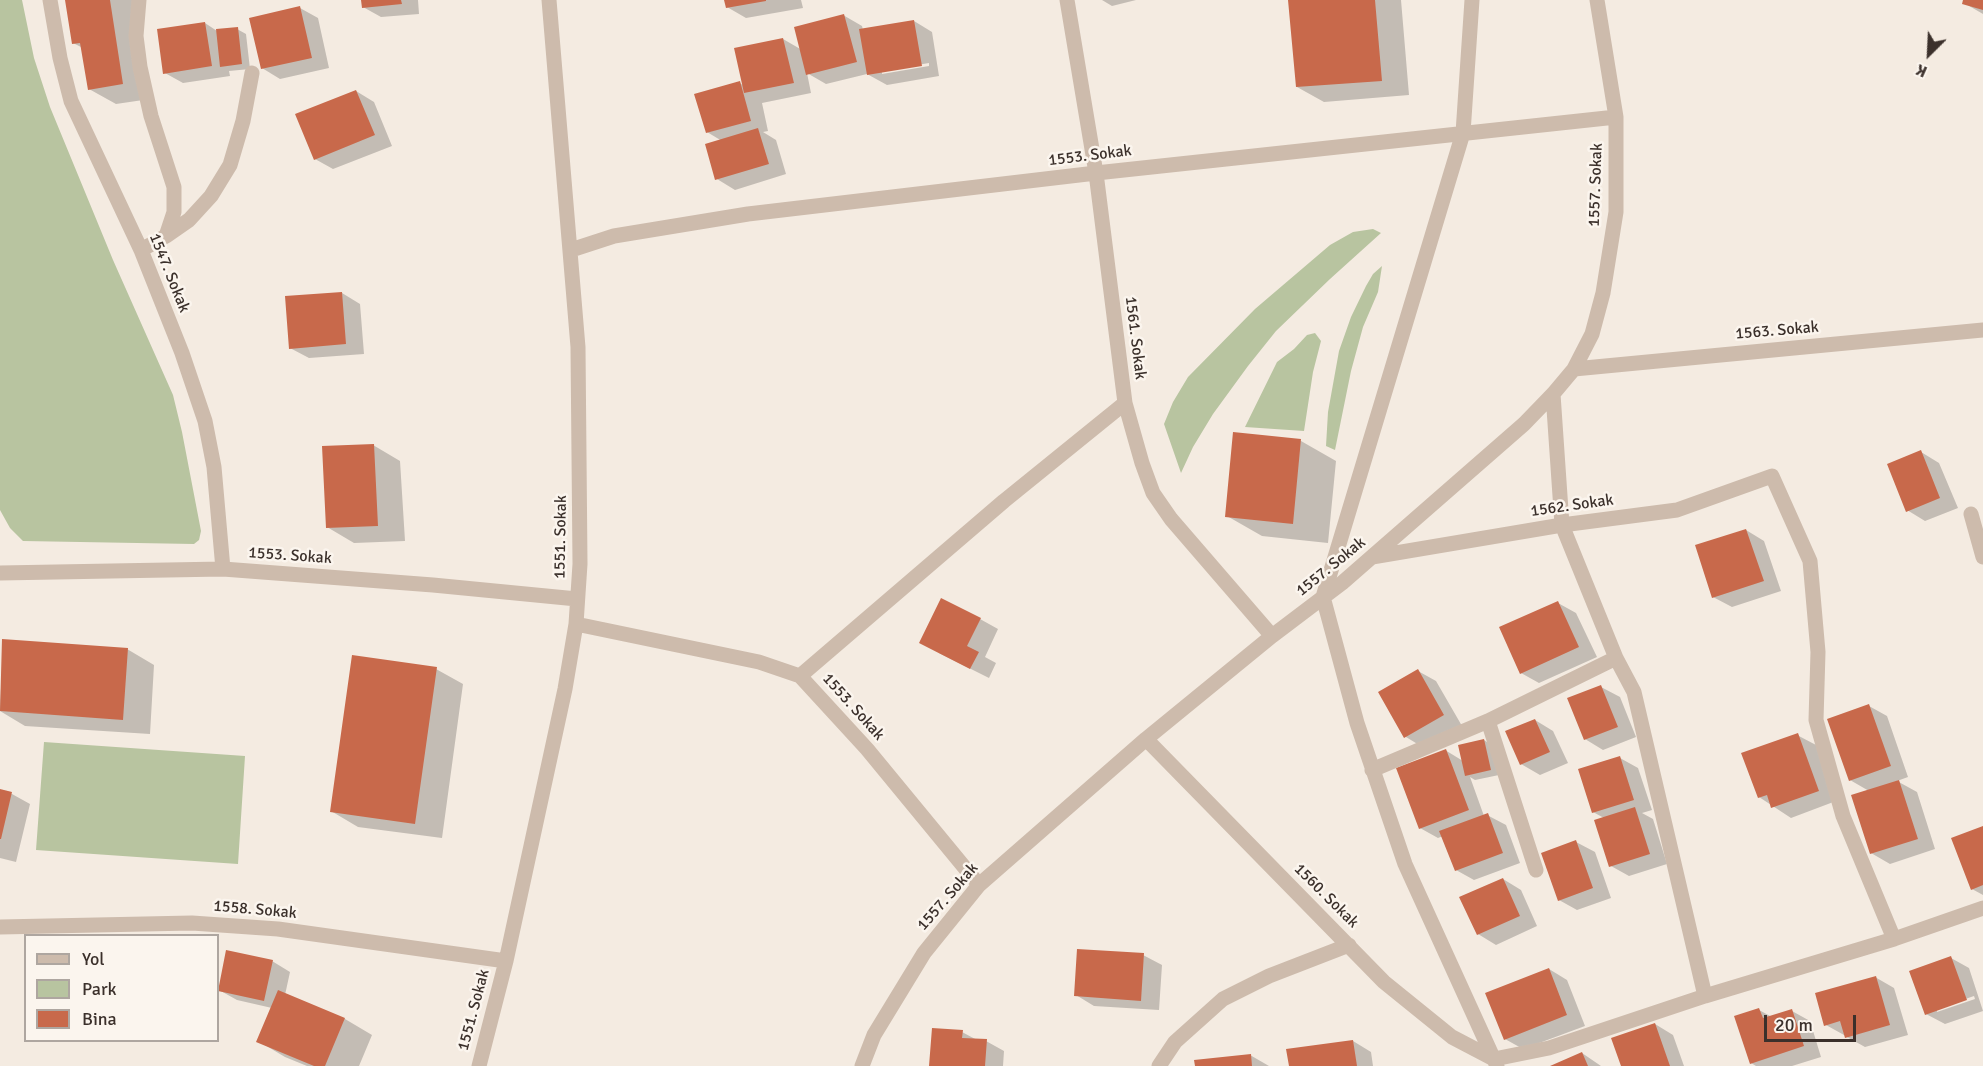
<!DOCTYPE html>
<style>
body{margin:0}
#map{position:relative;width:1983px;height:1066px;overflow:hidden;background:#f4ebe1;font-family:Signika,sans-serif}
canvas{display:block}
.legend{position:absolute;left:24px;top:934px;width:195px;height:108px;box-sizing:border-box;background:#fbf5ee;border:2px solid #aea6a0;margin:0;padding:8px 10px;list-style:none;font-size:18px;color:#3b302b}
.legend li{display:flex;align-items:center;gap:12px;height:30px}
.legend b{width:30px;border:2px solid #aea6a0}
.north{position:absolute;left:1899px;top:24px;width:60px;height:60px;-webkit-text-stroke:4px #fbf5ee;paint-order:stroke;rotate:204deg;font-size:16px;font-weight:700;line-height:24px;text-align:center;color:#3b302b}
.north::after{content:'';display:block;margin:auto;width:21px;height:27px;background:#3b302b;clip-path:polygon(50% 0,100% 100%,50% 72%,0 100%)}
.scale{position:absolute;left:1764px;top:1015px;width:92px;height:27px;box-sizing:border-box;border:3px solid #3b302b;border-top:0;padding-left:8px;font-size:18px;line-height:21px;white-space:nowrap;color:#3b302b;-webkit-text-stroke:4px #fbf5ee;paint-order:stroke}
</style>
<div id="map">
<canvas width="1983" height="1066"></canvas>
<ul class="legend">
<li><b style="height:8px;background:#cdbbac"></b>Yol</li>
<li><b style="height:16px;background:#b8c4a0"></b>Park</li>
<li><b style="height:16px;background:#c8694b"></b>Bina</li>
</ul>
<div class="north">K</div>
<div class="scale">20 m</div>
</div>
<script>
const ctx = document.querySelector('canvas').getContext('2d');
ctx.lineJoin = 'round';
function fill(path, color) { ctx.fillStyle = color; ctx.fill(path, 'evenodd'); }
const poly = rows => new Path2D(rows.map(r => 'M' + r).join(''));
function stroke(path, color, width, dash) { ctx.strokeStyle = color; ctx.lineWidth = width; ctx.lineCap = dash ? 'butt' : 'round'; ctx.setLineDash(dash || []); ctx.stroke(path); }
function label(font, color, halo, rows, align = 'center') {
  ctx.font = font + ' Signika,sans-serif'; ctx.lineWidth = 5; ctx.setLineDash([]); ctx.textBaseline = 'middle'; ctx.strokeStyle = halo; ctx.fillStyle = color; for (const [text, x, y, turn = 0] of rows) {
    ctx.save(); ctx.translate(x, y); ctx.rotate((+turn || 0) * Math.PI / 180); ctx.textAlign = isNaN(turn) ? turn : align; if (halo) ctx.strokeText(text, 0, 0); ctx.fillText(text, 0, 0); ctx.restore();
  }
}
const green = poly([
 [0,0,22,0,34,58,50,107,113,260,173,395,182,432,201,531,199,540,194,544,23,541,10,528,0,510],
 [1373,229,1381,233,1330,279,1276,331,1248,366,1213,414,1193,447,1181,473,1164,424,1173,402,1188,377,1255,309,1330,245,1353,232],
 [1382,266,1378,292,1363,327,1351,371,1335,450,1326,446,1328,412,1339,351,1351,317,1366,286,1373,274],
 [1315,333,1321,341,1313,372,1304,431,1245,427,1277,362,1294,349,1307,335],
 [44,742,245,756,238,864,36,850]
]);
const shadow = poly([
 [67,0,134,0,150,99,116,104,89,89,83,48,73,43],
 [362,0,418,0,419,14,381,17,363,7],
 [726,0,801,0,803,8,746,18,727,7],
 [1102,0,1136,0,1112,6],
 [1290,0,1401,0,1409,95,1324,102,1297,87],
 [1965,0,1983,0,1983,14,1964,3],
 [300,8,318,18,329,68,280,79,262,68],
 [843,15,862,26,863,30,914,21,932,32,939,76,887,85,867,74,826,84,807,73,811,93,762,103,768,131,763,132,776,140,786,174,735,190,717,179,722,141,707,132,740,83,744,86,783,39,802,50],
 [929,63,929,66,882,74,882,71],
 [205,23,217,31,237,29,246,34,250,69,229,71,230,76,183,83,165,73],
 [356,91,374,102,392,146,333,169,315,159],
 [342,293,360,304,364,354,309,358,290,348],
 [1234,434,1301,441,1336,461,1328,543,1262,536,1227,516],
 [373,445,400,461,405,541,354,543,327,527],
 [1921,452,1939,463,1958,508,1925,521,1907,510],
 [1746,530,1764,541,1781,591,1732,607,1713,597],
 [1558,603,1576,613,1597,657,1539,683,1521,673],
 [980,619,998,629,985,657,996,663,989,678,939,653],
 [3,641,127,649,154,665,150,734,25,726,0,711],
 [436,669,463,684,442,838,358,827,331,811],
 [1418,671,1436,681,1462,726,1424,748,1406,737,1380,692],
 [1601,687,1620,697,1636,737,1603,750,1585,739],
 [1869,706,1887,716,1908,777,1897,781,1917,792,1935,849,1890,864,1871,853,1869,791,1850,780],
 [1535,720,1553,731,1568,763,1540,775,1521,764,1507,732],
 [1797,735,1816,745,1836,801,1791,818,1759,797],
 [1484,740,1493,746,1499,775,1475,780,1470,777,1484,816,1487,815,1506,825,1520,863,1474,880,1456,870,1443,836,1438,838,1420,828,1445,750,1463,761],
 [1620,758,1638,768,1652,810,1642,813,1653,819,1667,864,1629,876,1611,866,1604,818,1593,812],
 [0,791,12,794,30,804,16,862,0,858],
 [1983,828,1983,895,1972,889],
 [1576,842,1595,852,1611,898,1577,910,1559,900],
 [1503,879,1521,890,1537,926,1496,945,1478,934],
 [1143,955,1162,965,1159,1010,1094,1006,1076,995],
 [1951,958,1969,968,1983,1011,1945,1024,1926,1014],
 [1974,996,1975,999,1937,1012,1937,1009],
 [272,961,290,972,285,995,345,1019,372,1035,359,1066,307,1066,285,1057,258,1041,272,1008,237,1000,219,990],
 [1549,969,1567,980,1585,1026,1523,1049,1505,1039],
 [1875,977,1894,988,1908,1035,1865,1047,1847,1037,1846,1035,1844,1035,1826,1025],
 [1759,1010,1772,1017,1792,1011,1810,1021,1821,1057,1792,1066,1756,1066,1751,1063],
 [1655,1024,1673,1035,1684,1066,1623,1066],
 [962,1032,977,1040,986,1041,1004,1051,1003,1066,931,1066],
 [1353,1041,1371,1052,1373,1066,1290,1066],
 [1582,1053,1601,1066,1553,1066],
 [1250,1055,1269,1066,1196,1066]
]);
const building = poly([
 [65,0,110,0,123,84,88,90,80,43,72,44],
 [361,0,401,0,402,4,362,8],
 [724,0,766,0,766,1,726,8],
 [1288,0,1375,0,1382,81,1296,87],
 [1963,0,1983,0,1983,10,1962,4],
 [300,6,312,58,261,69,249,18],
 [844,14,857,62,806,75,794,27],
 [914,20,922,66,867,75,859,29],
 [205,22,212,66,163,74,157,29],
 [238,27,242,64,220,67,216,29],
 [783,38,794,83,744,93,734,48],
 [740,81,751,121,706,133,694,94],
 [356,90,375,135,314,160,295,114],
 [758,128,769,164,715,180,705,144],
 [342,292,346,344,289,349,285,296],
 [1233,432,1301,439,1293,524,1225,517],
 [374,444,378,526,326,528,322,446],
 [1921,450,1940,498,1906,512,1887,464],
 [1746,529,1764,581,1712,598,1695,545],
 [941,598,981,618,967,646,979,652,970,669,919,643],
 [1558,601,1579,647,1520,674,1499,627],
 [2,639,128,648,123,720,0,711],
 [352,655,437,667,415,824,330,812],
 [1418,669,1444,715,1404,738,1378,692],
 [1601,685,1618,727,1584,740,1567,698],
 [1869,704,1891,766,1849,781,1827,719],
 [1535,719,1550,752,1520,765,1505,731],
 [1798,733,1819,791,1771,808,1767,795,1758,798,1741,753],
 [1484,739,1491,770,1465,776,1458,745],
 [1446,749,1469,810,1419,829,1396,768],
 [1620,756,1634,800,1592,813,1578,769],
 [1899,780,1918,839,1870,854,1851,795],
 [0,789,12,792,1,839,0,839],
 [1635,807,1650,854,1609,867,1594,820],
 [1488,813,1503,853,1455,871,1439,831],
 [1983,826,1983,885,1971,890,1951,838],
 [1576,840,1593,888,1558,901,1541,853],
 [1503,878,1520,916,1477,935,1459,897],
 [1077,949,1144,953,1141,1001,1074,996],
 [226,950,273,960,264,1001,218,991],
 [1951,956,1967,1000,1925,1015,1909,971],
 [1549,968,1567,1015,1504,1040,1485,993],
 [1876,976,1890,1025,1845,1038,1840,1021,1824,1026,1815,993],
 [278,990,345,1018,325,1066,314,1066,256,1042],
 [1759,1008,1763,1018,1792,1009,1804,1046,1750,1064,1734,1016],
 [1655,1023,1670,1066,1621,1066,1611,1038],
 [932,1028,963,1030,962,1038,987,1039,985,1066,929,1066],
 [1353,1040,1357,1066,1289,1066,1286,1049],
 [1582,1052,1588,1066,1550,1066],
 [1251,1054,1252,1066,1195,1066,1194,1060]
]);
const minor = poly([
 [50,0,60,58,71,101,141,250,182,353,205,421,214,467,223,569],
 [139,0,136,36,140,67,151,116,174,187,174,212,166,236,141,250],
 [1067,0,1096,173,1125,403,1142,463,1153,493,1171,519,1272,636],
 [1472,0,1463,133,1323,597,1357,723,1405,864,1497,1066],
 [166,236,189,220,211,196,230,165,243,121,252,73],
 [571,250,614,236,748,214,1096,173,1616,117],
 [1574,369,1983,330],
 [1553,394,1562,525,1616,658,1634,692,1705,996],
 [1971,514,1983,557],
 [1372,557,1562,525,1677,510,1772,476,1810,561,1818,652,1816,720,1843,816,1894,939],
 [0,573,223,569,433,585,577,599],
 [576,624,759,662,800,676,867,749,979,885],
 [800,676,1004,501,1125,403],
 [1488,721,1536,870],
 [1146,739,1384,982,1452,1037,1494,1059,1549,1048,1705,996,1894,939,1983,908],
 [1372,770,1488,721,1616,658],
 [0,927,192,923,278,929,506,961],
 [479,1066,506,961,565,689,576,624,580,564,578,347,549,0],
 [862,1066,874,1035,924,953,979,885,1146,739,1272,636,1342,583,1524,424,1553,394,1574,369,1592,334,1603,293,1616,212,1616,117,1597,0],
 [1159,1066,1175,1042,1223,999,1269,976,1349,945]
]);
const streetNames = [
 ["1553. Sokak",1090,156,-7],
 ["1557. Sokak",1596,185,-88],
 ["1547. Sokak",169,273,68],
 ["1563. Sokak",1777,331,-5],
 ["1561. Sokak",1135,338,83],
 ["1562. Sokak",1572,506,-8],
 ["1551. Sokak",561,537,-89],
 ["1553. Sokak",290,556,4],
 ["1557. Sokak",1331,567,-39],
 ["1553. Sokak",853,707,48],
 ["1560. Sokak",1326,896,45],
 ["1557. Sokak",948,897,-49],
 ["1558. Sokak",255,910,5],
 ["1551. Sokak",474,1010,-75]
];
fill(green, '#b8c4a0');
fill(shadow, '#0003');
fill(building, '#c8694b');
stroke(minor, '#cdbbac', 15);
label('16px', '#3b302b', '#fbf5ee', streetNames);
</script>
